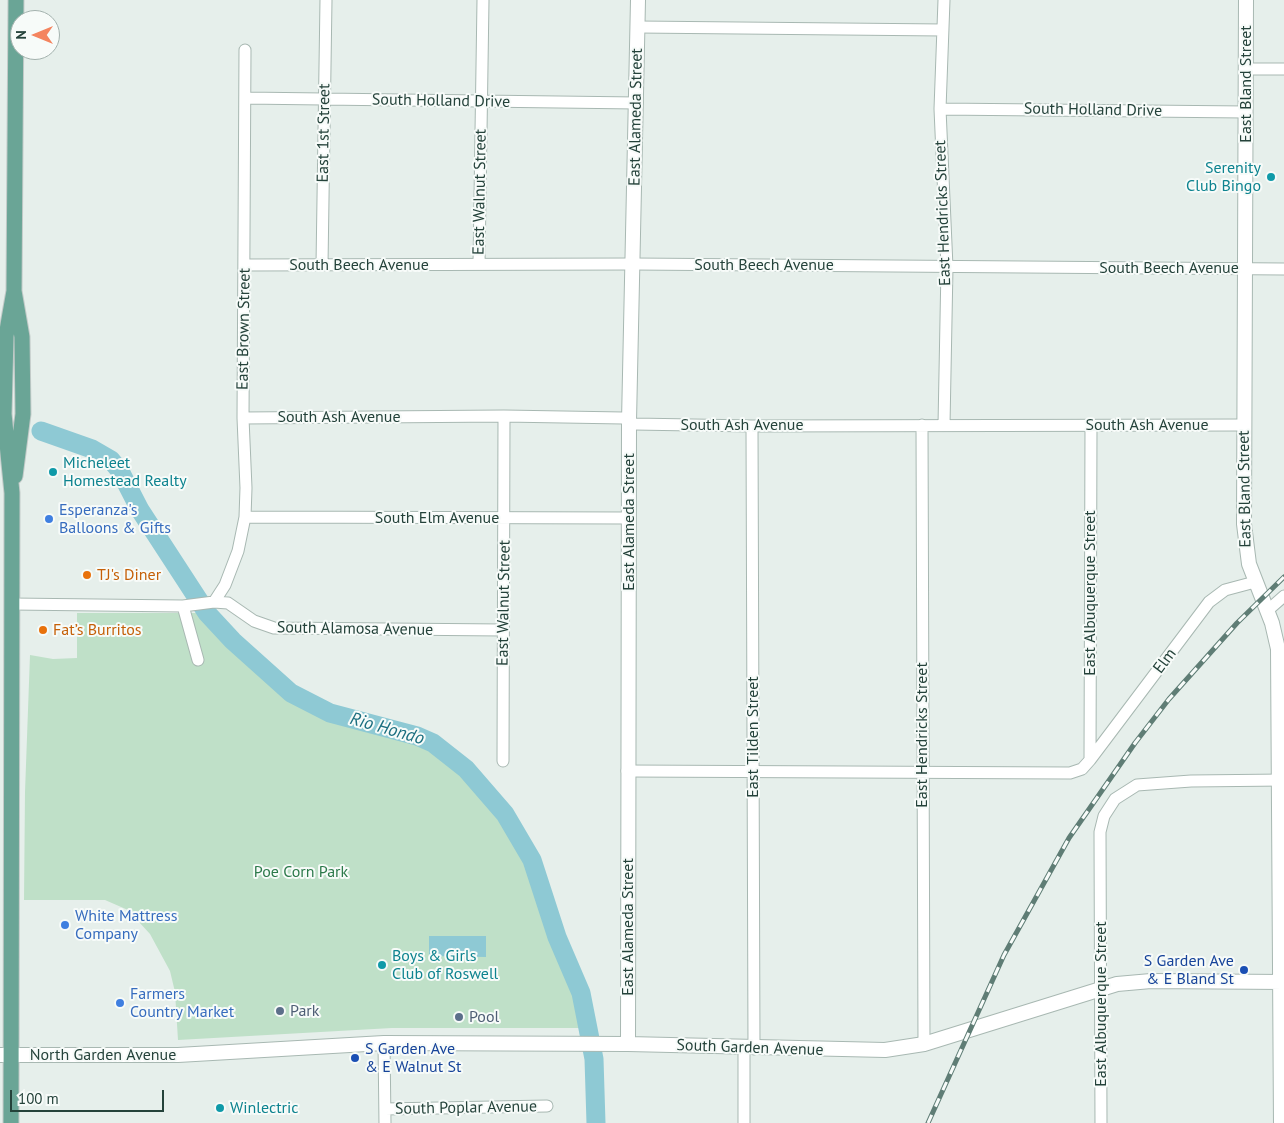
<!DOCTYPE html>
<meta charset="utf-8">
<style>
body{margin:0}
#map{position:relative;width:1284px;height:1123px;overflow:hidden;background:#e6efeb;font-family:"PT Sans",sans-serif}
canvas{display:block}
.north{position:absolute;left:10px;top:10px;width:50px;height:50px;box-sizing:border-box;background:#f7fbf9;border:1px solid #a3b1ad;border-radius:50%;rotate:270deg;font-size:14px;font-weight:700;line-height:20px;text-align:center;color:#24423a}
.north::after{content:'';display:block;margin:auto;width:18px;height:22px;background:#f4845f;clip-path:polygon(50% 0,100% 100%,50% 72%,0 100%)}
.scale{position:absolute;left:10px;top:1090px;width:154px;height:22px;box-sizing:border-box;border:2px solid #24423a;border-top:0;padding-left:6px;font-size:15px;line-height:18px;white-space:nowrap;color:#24423a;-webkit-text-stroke:4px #f7fbf9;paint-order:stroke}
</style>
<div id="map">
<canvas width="1284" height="1123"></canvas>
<div class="north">N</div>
<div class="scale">100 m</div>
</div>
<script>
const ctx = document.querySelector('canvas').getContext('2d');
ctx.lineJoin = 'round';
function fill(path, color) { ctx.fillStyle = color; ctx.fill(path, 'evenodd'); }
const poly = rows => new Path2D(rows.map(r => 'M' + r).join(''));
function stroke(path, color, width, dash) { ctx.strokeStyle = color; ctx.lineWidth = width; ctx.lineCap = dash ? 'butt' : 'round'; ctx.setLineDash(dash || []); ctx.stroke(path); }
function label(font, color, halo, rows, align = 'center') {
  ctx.font = font + ' "PT Sans",sans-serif'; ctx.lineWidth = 4; ctx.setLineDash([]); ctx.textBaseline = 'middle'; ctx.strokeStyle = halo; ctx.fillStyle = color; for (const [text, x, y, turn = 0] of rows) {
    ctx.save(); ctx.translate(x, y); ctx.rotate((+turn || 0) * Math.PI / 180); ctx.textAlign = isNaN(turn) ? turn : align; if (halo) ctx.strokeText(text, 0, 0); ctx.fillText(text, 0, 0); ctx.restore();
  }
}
const green = poly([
 [77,613,207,613,233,641,291,693,312,705,350,719,417,736,433,743,448,753,485,790,521,838,532,860,557,937,581,993,589,1028,392,1028,178,1040,175,992,170,971,150,934,128,910,105,900,24,900,25,792,30,655,53,659,77,658]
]);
const water = poly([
 [429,936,486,936,486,957,429,956]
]);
const river = poly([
 [41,431,92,449,111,460,120,471,140,510,207,613,233,641,291,693,330,713,417,736,433,743,466,769,505,814,532,860,557,937,581,993,594,1059,596,1123]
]);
const minor = poly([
 [944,0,940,109,947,267,944,425],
 [638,27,943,30],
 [1246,69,1284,69],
 [245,98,637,103],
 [940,109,1246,112],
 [479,264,483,0],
 [245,265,633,264,1284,269],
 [322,265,326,0],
 [243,418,504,416,623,418,634,424,752,426,1244,425],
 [922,425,924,1044],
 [752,426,754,1049],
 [245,517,629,518],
 [214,602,225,585,238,551,245,517,246,488,243,418,245,50],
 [12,604,183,606,214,602,228,603,254,621,274,628,503,630],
 [183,606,198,660],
 [1267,611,1284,596],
 [1090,760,1091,425],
 [503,761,504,416],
 [627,771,1070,773,1082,769,1090,760,1209,602,1225,590,1255,582],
 [384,1043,385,1123],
 [744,1049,744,1123],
 [385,1109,547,1106],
 [1101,1123,1100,832,1104,816,1115,799,1137,785,1191,781,1284,780]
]);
const tertiary = poly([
 [1246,0,1244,524,1249,564,1272,623,1278,649,1281,1123],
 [628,1044,629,421,638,0],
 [0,1055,178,1055,384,1043,628,1044,885,1050,924,1044,1117,984,1151,981,1284,982]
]);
const primary = poly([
 [15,476,23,414,22,337,14,291,16,0],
 [11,1123,12,493,4,414,6,336,14,291]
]);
const rail = poly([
 [928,1123,1004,955,1069,838,1135,743,1169,699,1237,623,1284,577]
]);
const markers = [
 [1271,177,5,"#0f9aa8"],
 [53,472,5,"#0f9aa8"],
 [49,519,5,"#3f7fe0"],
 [87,575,5,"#e8710a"],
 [43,630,5,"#e8710a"],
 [65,925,5,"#3f7fe0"],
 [382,965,5,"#0f9aa8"],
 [1244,970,5,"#1a4fb4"],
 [120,1003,5,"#3f7fe0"],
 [280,1011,5,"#5c6f8a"],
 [459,1017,5,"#5c6f8a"],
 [355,1058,5,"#1a4fb4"],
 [220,1108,5,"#0f9aa8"]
];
const streetNames = [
 ["East Bland Street",1246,84,-90],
 ["South Holland Drive",441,101,1],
 ["South Holland Drive",1093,110,1],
 ["East Alameda Street",636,117,-89],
 ["East 1st Street",324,133,-89],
 ["East Walnut Street",480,192,-89],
 ["East Hendricks Street",943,213,-92],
 ["South Beech Avenue",359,265],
 ["South Beech Avenue",764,265],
 ["South Beech Avenue",1169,268],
 ["East Brown Street",244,329,-89],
 ["South Ash Avenue",339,417],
 ["South Ash Avenue",742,425],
 ["South Ash Avenue",1147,425],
 ["East Bland Street",1245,489,-91],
 ["South Elm Avenue",437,518],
 ["East Alameda Street",629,522,-90],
 ["East Albuquerque Street",1090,593,-90],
 ["East Walnut Street",504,603,-89],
 ["South Alamosa Avenue",355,629,1],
 ["Elm",1165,661,-53],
 ["East Hendricks Street",922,735,-90],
 ["East Tilden Street",753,737,-90],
 ["East Alameda Street",628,927,-90],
 ["East Albuquerque Street",1101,1004,-90],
 ["South Garden Avenue",750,1048,2],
 ["North Garden Avenue",103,1055],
 ["South Poplar Avenue",466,1108,-1]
];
const cultureNames = [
 ["Serenity",1261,168,"right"],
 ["Club Bingo",1261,186,"right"],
 ["Micheleet",63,463],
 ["Homestead Realty",63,481],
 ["Boys & Girls",392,956],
 ["Club of Roswell",392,974],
 ["Winlectric",230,1108]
];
const shopNames = [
 ["Esperanza's",59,510],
 ["Balloons & Gifts",59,528],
 ["White Mattress",75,916],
 ["Company",75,934],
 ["Farmers",130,994],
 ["Country Market",130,1012]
];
const foodNames = [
 ["TJ's Diner",97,575],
 ["Fat’s Burritos",53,630]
];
const parkNames = [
 ["Poe Corn Park",301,872]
];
const transitNames = [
 ["S Garden Ave",1234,961],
 ["& E Bland St",1234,979],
 ["S Garden Ave",365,1049,"left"],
 ["& E Walnut St",365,1067,"left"]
];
const serviceNames = [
 ["Park",290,1011],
 ["Pool",469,1017]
];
const waterNames = [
 ["Rio Hondo",387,729,16]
];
fill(green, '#bfe0c8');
fill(water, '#8ec9d4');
stroke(river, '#8ec9d4', 19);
stroke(minor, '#a8b8b2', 13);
stroke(tertiary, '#a8b8b2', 16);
stroke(primary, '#c2cac8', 17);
stroke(minor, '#fff', 11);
stroke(tertiary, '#fff', 14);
stroke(primary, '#6aa596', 15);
stroke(rail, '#5f7d75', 5);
stroke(rail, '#f7fbf9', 3, [9]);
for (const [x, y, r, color] of markers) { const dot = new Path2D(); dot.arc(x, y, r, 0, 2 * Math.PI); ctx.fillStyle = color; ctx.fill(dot); stroke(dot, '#f7fbf9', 2); }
label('16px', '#24423a', '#f7fbf9', streetNames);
label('16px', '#0d838f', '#f7fbf9', cultureNames, 'left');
label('16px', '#366cbe', '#f7fbf9', shopNames, 'left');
label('16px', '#c56008', '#f7fbf9', foodNames, 'left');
label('16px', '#2d7a4b', '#f7fbf9', parkNames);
label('16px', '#164399', '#f7fbf9', transitNames, 'right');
label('16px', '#4e5e75', '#f7fbf9', serviceNames, 'left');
label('italic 18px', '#1c6f80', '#f7fbf9', waterNames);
</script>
